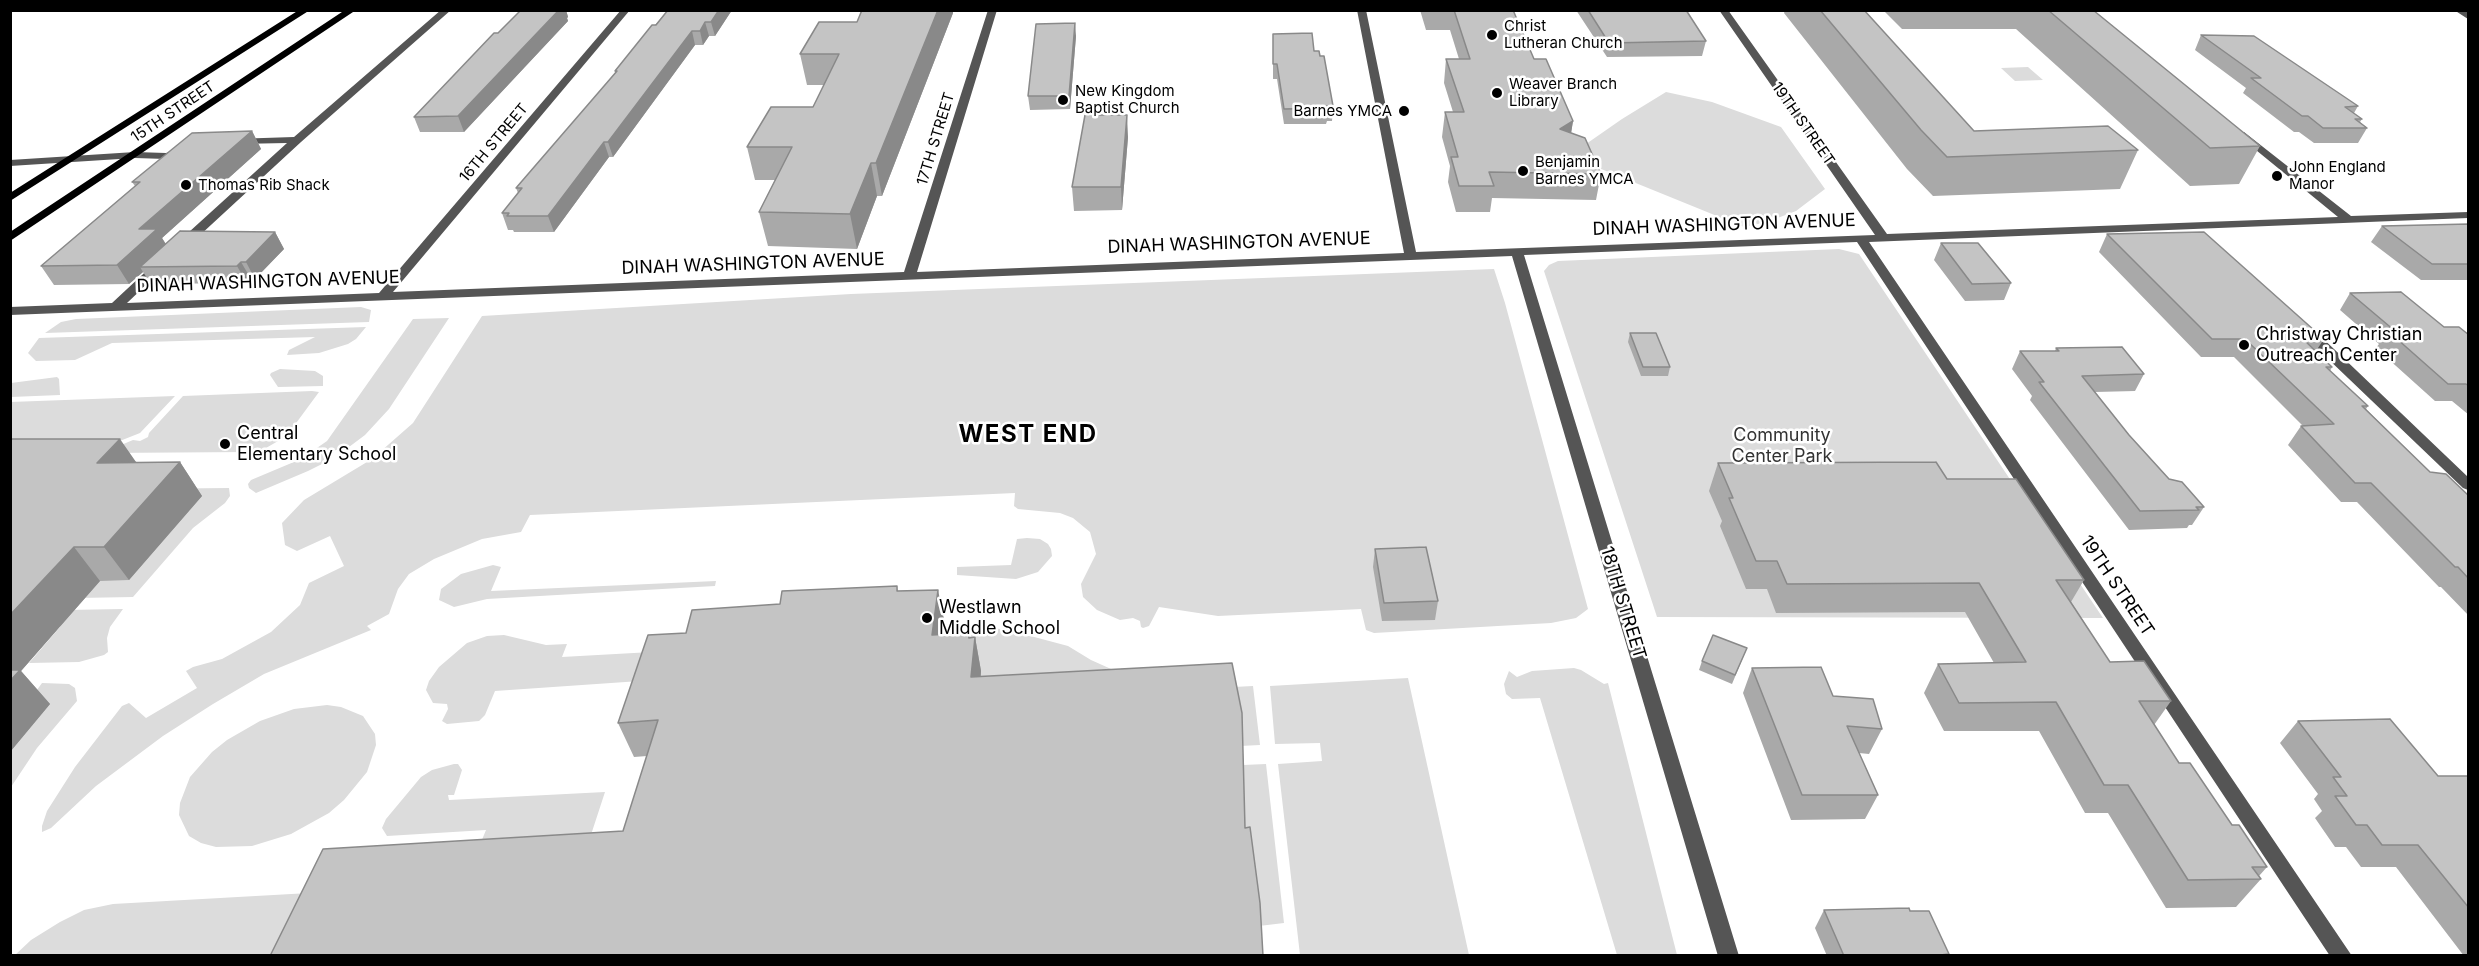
<!DOCTYPE html>
<style>
body{margin:0}
#map{position:relative;width:2479px;height:966px;overflow:hidden;background:#fff;font-family:Inter,sans-serif}
canvas{display:block}
.frame{position:absolute;inset:0;border:12px solid #000;pointer-events:none}
</style>
<div id="map">
<canvas width="2479" height="966"></canvas>
<div class="frame"></div>
</div>
<script>
const ctx = document.querySelector('canvas').getContext('2d');
ctx.lineJoin = 'round';
function fill(path, color) { ctx.fillStyle = color; ctx.fill(path, 'evenodd'); }
const poly = rows => new Path2D(rows.map(r => 'M' + r).join(''));
function stroke(path, color, width, dash) { ctx.strokeStyle = color; ctx.lineWidth = width; ctx.lineCap = dash ? 'butt' : 'round'; ctx.setLineDash(dash || []); ctx.stroke(path); }
function label(font, color, halo, rows, align = 'center') {
  ctx.font = font + ' Inter,sans-serif'; ctx.lineWidth = 5; ctx.setLineDash([]); ctx.textBaseline = 'middle'; ctx.strokeStyle = halo; ctx.fillStyle = color; for (const [text, x, y, turn = 0] of rows) {
    ctx.save(); ctx.translate(x, y); ctx.rotate((+turn || 0) * Math.PI / 180); ctx.textAlign = isNaN(turn) ? turn : align; if (halo) ctx.strokeText(text, 0, 0); ctx.fillText(text, 0, 0); ctx.restore();
  }
}
const green = poly([
 [2028,67,2043,80,2015,81,2001,68],
 [1666,92,1712,102,1781,127,1825,189,1796,211,1767,222,1744,227,1584,162,1576,151,1622,119],
 [1839,249,1859,254,2103,618,1657,617,1544,271,1549,265,1558,261],
 [1494,269,1505,303,1588,609,1576,618,1551,623,1374,633,1366,630,1361,609,1218,616,1159,607,1149,626,1143,628,1141,627,1140,621,1133,618,1120,620,1097,610,1083,597,1081,584,1096,554,1090,532,1073,518,1060,513,1018,509,1014,506,1015,493,530,515,521,532,482,539,434,559,409,574,398,589,389,614,367,626,371,630,264,674,213,704,163,736,96,786,51,828,42,832,42,826,47,811,75,767,122,706,129,703,146,718,197,688,186,671,193,667,222,659,271,632,300,605,309,583,344,566,330,536,297,551,285,545,282,523,304,500,372,459,413,423,482,316,851,294],
 [361,307,371,310,369,322,45,333,61,322,76,319],
 [449,318,389,409,365,435,349,447,332,451,326,455,322,464,308,471,256,493,249,488,248,484,251,480,301,459,327,441,413,319],
 [366,327,356,339,348,344,319,353,287,355,289,350,315,337,112,343,75,360,36,361,28,353,39,338],
 [280,369,315,371,323,376,323,386,278,387,270,375,271,373],
 [57,377,59,379,60,395,11,397,11,383],
 [312,391,319,392,291,430,285,437,266,448,248,452,102,453,133,440,140,441,148,437,149,433,183,396],
 [175,396,140,433,87,454,11,454,10,402],
 [229,488,230,496,225,503,193,528,133,597,77,598,128,489],
 [1027,538,1040,539,1048,544,1051,549,1052,556,1038,572,1016,579,957,575,957,567,1011,565,1017,539],
 [493,565,501,567,491,591,716,581,715,586,487,599,454,607,439,600,441,589,461,574],
 [123,609,110,627,107,638,108,652,104,655,79,662,29,663,60,627,66,610],
 [992,628,1008,630,1068,646,1091,660,1120,673,1214,688,1253,686,1260,745,1240,746,977,711,966,668,970,629],
 [504,635,546,645,567,644,562,657,652,652,640,681,495,691,485,715,479,721,447,724,442,721,448,709,447,704,433,703,426,690,429,681,439,667,467,643,487,636],
 [1574,668,1581,670,1604,684,1608,683,1677,955,1617,955,1540,698,1512,699,1506,694,1504,684,1509,671,1517,677,1532,671],
 [1408,678,1469,955,1300,955,1278,764,1322,761,1320,743,1275,744,1270,686],
 [42,683,69,684,75,688,77,701,37,748,11,787,11,752,34,694],
 [327,705,341,707,363,716,375,734,376,745,367,772,344,800,329,813,291,834,252,846,216,847,201,843,189,836,179,815,180,803,190,777,212,752,227,740,260,721,294,709],
 [454,764,458,764,462,770,454,795,448,795,449,800,605,792,587,847,470,869,486,830,387,836,382,828,386,819,421,777,432,770],
 [1266,764,1284,923,1259,926,906,838,1243,765],
 [345,891,314,955,14,956,31,940,60,922,84,910,113,904]
]);
const minor = poly([
 [441,10,451,10,301,142,186,248,178,248,178,242,287,143,237,144,233,143,233,139,294,137,441,10],
 [621,10,630,10,393,292,904,272,988,10,997,10,917,272,1404,253,1357,10,1366,10,1416,252,1875,235,1719,10,1728,10,1887,234,2338,217,2240,137,2239,135,2244,132,2351,216,2468,212,2468,218,1869,242,2352,956,2330,956,1857,242,1524,255,1739,956,1718,956,1512,256,10,315,10,307,112,303,156,262,160,261,164,262,164,268,127,303,379,293,621,10],
 [2454,10,2465,10,2468,12,2468,19,2454,10],
 [184,148,188,149,188,153,166,159,135,158,10,166,10,160,135,152,166,153,184,148],
 [2307,327,2312,328,2468,477,2468,490,2463,488,2302,334,2300,331,2307,327]
]);
const major = poly([
 [299,10,310,10,10,201,10,193,299,10],
 [345,10,356,10,10,241,10,232,345,10]
]);
const wall = poly([
 [521,10,566,10,568,17,567,18,568,21,464,132,420,132,414,117],
 [668,10,732,10,715,36,709,36,703,45,695,45,613,157,609,157,554,232,514,232,513,230,508,230,502,213,518,193,516,188,616,73,615,71],
 [1420,10,1513,10,1534,59,1573,121,1571,133,1601,174,1596,200,1492,198,1490,212,1456,212,1448,182,1450,166,1442,137,1445,112,1453,112,1444,83,1446,59,1459,59,1450,30,1426,30],
 [1576,10,1686,10,1706,41,1702,56,1607,57],
 [1785,10,1864,10,1974,131,2138,150,2120,189,1933,196,1907,169,1784,13],
 [1883,10,2093,10,2260,146,2239,184,2190,186,2016,29,1902,29],
 [953,13,882,196,877,196,857,249,768,246,759,212,775,180,755,180,747,147,813,107,824,85,807,85,800,54,857,22],
 [1273,34,1314,51,1320,56,1333,106,1332,121,1327,121,1326,124,1284,124,1277,79,1273,79],
 [2201,35,2358,106,2354,113,2362,119,2360,122,2367,128,2358,143,2314,143,2299,132,2294,132,2243,93,2246,88,2195,50],
 [1076,36,1070,109,1030,110,1028,96],
 [252,131,261,149,162,238,166,244,275,232,284,249,255,279,251,279,247,283,151,284,143,272,129,284,54,285,41,266,135,186,132,182],
 [1128,137,1122,210,1074,211,1072,187],
 [2469,224,2469,280,2421,280,2371,242,2382,226],
 [2107,234,2324,339,2316,351,2332,367,2330,371,2368,406,2366,409,2430,472,2469,496,2469,616,2441,587,2439,587,2357,502,2341,502,2288,445,2301,426,2303,426,2234,357,2201,357,2099,252],
 [1941,243,2011,283,2004,300,1965,301,1934,260],
 [2350,293,2444,327,2469,335,2469,415,2452,401,2435,401,2376,348,2379,344,2340,310],
 [1630,333,1670,367,1668,376,1641,376,1628,342],
 [2056,348,2144,374,2135,391,2095,392,2129,435,2169,479,2204,507,2192,525,2189,525,2187,528,2129,530,2030,400,2032,396,2012,369,2020,351,2055,351],
 [10,439,137,462,180,462,202,496,129,580,100,581,21,671,50,704,10,752],
 [1718,463,1947,479,2084,580,2071,602,2110,662,2171,701,2154,725,2179,763,2267,867,2259,876,2261,879,2236,907,2166,908,2108,813,2085,813,2039,731,1944,731,1924,693,1938,664,1994,663,1965,612,1776,613,1767,589,1746,589,1720,526,1722,521,1709,491],
 [1375,549,1438,601,1435,620,1382,621,1373,567],
 [897,586,898,591,945,624,943,635,969,638,975,637,981,671,981,677,1245,828,623,831,647,756,634,757,618,723,686,633,780,604],
 [1747,648,1732,684,1699,670,1702,661],
 [1752,668,1833,696,1882,729,1869,754,1859,753,1878,795,1865,819,1791,820,1743,693],
 [2298,721,2438,776,2469,776,2469,956,2464,956,2396,867,2361,867,2346,847,2335,847,2315,818,2322,811,2314,799,2318,794,2280,743],
 [1824,910,1910,911,1949,954,1948,956,1827,956,1815,928]
]);
const shadedWall = poly([
 [559,10,566,10,568,17,567,18,568,21,464,132,458,116],
 [719,10,732,10,715,36,711,22],
 [938,10,953,10,953,13,882,196,876,163],
 [705,22,709,36,703,45,700,31],
 [1075,23,1076,36,1070,109,1069,96],
 [692,31,695,45,613,157,608,142],
 [1127,115,1128,137,1122,210,1121,187],
 [1573,121,1569,146,1560,129],
 [252,131,261,149,162,238,168,248,140,267,143,272,129,284,117,265,139,229],
 [604,142,609,157,554,232,548,216],
 [871,163,877,196,857,249,850,214],
 [275,232,284,249,255,279,246,262],
 [241,262,251,279,247,283,237,266],
 [120,439,143,472,97,463],
 [180,462,202,496,129,580,104,547],
 [74,547,100,581,21,671,50,704,10,752,10,615],
 [938,590,945,624,939,669,932,635],
 [968,633,973,657,975,637,981,671,977,711,971,677]
]);
const building = poly([
 [521,10,559,10,458,116,414,117,494,33,498,33,521,10],
 [668,10,719,10,711,22,705,22,700,31,692,31,608,142,604,142,548,216,507,216,509,213,502,213,522,188,516,188,617,71,615,71,652,25,656,25,668,10],
 [862,10,938,10,876,163,871,163,850,214,759,212,792,147,747,147,771,107,813,107,839,54,800,54,819,22,857,22,862,10],
 [1454,10,1513,10,1534,59,1546,59,1573,121,1560,129,1585,138,1601,174,1489,172,1494,186,1459,186,1451,157,1458,157,1445,112,1464,112,1446,59,1470,59,1454,10],
 [1588,10,1686,10,1706,41,1609,43,1588,10],
 [1820,10,1864,10,1974,131,2108,126,2138,150,1947,157,1921,130,1820,10],
 [2048,10,2093,10,2260,146,2210,148,2048,10],
 [1075,23,1069,96,1028,96,1036,24,1075,23],
 [1312,33,1314,51,1319,51,1320,56,1324,56,1333,106,1326,106,1327,108,1284,109,1277,64,1273,64,1273,34,1312,33],
 [2201,35,2254,36,2358,106,2345,107,2362,119,2355,119,2367,128,2323,128,2308,116,2302,116,2251,78,2261,78,2201,35],
 [1085,115,1127,115,1121,187,1072,187,1085,115],
 [252,131,139,229,157,229,117,265,41,266,140,182,132,182,192,133,252,131],
 [2469,224,2469,264,2432,264,2382,226,2469,224],
 [180,231,275,232,246,262,241,262,237,266,140,267,180,231],
 [2204,232,2324,339,2303,339,2332,367,2326,367,2368,406,2362,406,2430,472,2446,474,2469,496,2469,499,2468,499,2469,499,2469,579,2458,567,2455,567,2371,483,2355,483,2301,426,2334,424,2245,339,2212,339,2107,234,2204,232],
 [1941,243,1978,243,2011,283,1972,284,1941,243],
 [2401,292,2444,327,2459,327,2469,335,2469,386,2466,384,2448,384,2388,331,2395,331,2350,293,2401,292],
 [1630,333,1656,333,1670,367,1643,367,1630,333],
 [2122,347,2144,374,2082,376,2129,435,2169,479,2182,482,2204,507,2196,507,2199,510,2140,511,2039,382,2044,382,2020,351,2059,351,2056,348,2122,347],
 [10,439,120,439,97,463,180,462,104,547,74,547,10,615,10,439],
 [1936,462,1947,479,2016,479,2084,580,2056,580,2110,662,2144,661,2171,701,2139,701,2179,763,2190,763,2232,825,2239,825,2267,867,2252,867,2261,879,2188,880,2128,785,2104,785,2056,702,1959,703,1938,664,2026,662,1979,583,1787,584,1777,561,1756,561,1729,498,1733,498,1718,463,1936,462],
 [1426,547,1438,601,1384,603,1375,549,1426,547],
 [897,586,897,591,938,590,932,635,968,633,969,638,975,637,971,677,1232,663,1242,713,1245,828,1250,827,1260,903,1263,956,270,956,323,849,623,831,658,720,618,723,648,635,686,633,692,610,780,604,782,591,897,586],
 [1713,635,1747,648,1735,675,1702,661,1713,635],
 [1821,667,1833,696,1873,699,1882,729,1847,726,1878,795,1802,795,1752,668,1821,667],
 [10,670,20,670,10,681,10,670],
 [2390,719,2438,776,2469,776,2469,908,2418,845,2382,845,2367,825,2356,825,2335,796,2347,796,2333,777,2341,777,2298,721,2390,719],
 [1909,908,1910,911,1929,911,1949,954,1931,956,1844,956,1824,910,1909,908]
]);
const markers = [
 [1492,35,6,"#000"],
 [1497,93,6,"#000"],
 [1063,100,6,"#000"],
 [1404,111,6,"#000"],
 [1523,171,6,"#000"],
 [2277,176,6,"#000"],
 [186,185,6,"#000"],
 [2244,345,6,"#000"],
 [225,444,6,"#000"],
 [927,618,6,"#000"]
];
const farPoinames = [
 ["Christ",1504,26],
 ["Lutheran Church",1504,43],
 ["Weaver Branch",1509,84],
 ["Library",1509,101],
 ["New Kingdom",1075,91],
 ["Baptist Church",1075,108],
 ["Barnes YMCA",1392,111,"right"],
 ["Benjamin",1535,162],
 ["Barnes YMCA",1535,179],
 ["John England",2289,167],
 ["Manor",2289,184],
 ["Thomas Rib Shack",198,185]
];
const farStreetnames = [
 ["15TH STREET",173,112,-34],
 ["19TH STREET",1803,124,55],
 ["17TH STREET",936,139,-73],
 ["16TH STREET",494,143,-50]
];
const streetNames = [
 ["DINAH WASHINGTON AVENUE",1724,225,-2],
 ["DINAH WASHINGTON AVENUE",1239,243,-2],
 ["DINAH WASHINGTON AVENUE",753,264,-2],
 ["DINAH WASHINGTON AVENUE",268,282,-2],
 ["19TH STREET",2117,586,56],
 ["18TH STREET",1623,603,73]
];
const poiNames = [
 ["Christway Christian",2256,335],
 ["Outreach Center",2256,356],
 ["Central",237,434],
 ["Elementary School",237,455],
 ["Westlawn",939,608],
 ["Middle School",939,629]
];
const parkNames = [
 ["Community",1782,436],
 ["Center Park",1782,457]
];
const districtNames = [
 ["WEST END",1028,435]
];
fill(green, '#dcdcdc');
fill(minor, '#555');
fill(major, '#000');
fill(wall, '#a9a9a9');
fill(shadedWall, '#898989');
fill(building, '#c4c4c4');
stroke(building, '#898989', 1.5);
for (const [x, y, r, color] of markers) { const dot = new Path2D(); dot.arc(x, y, r, 0, 2 * Math.PI); ctx.fillStyle = color; ctx.fill(dot); stroke(dot, '#fff', 2); }
label('15px', '#000', '#fff', farPoinames, 'left');
label('15px', '#000', '#fff', farStreetnames);
label('18px', '#000', '#fff', streetNames);
label('18px', '#000', '#fff', poiNames, 'left');
label('18px', '#333', '#fff', parkNames);
ctx.letterSpacing = '1.5px';
label('bold 24px', '#000', '#fff', districtNames);
ctx.letterSpacing = '0px';
</script>
